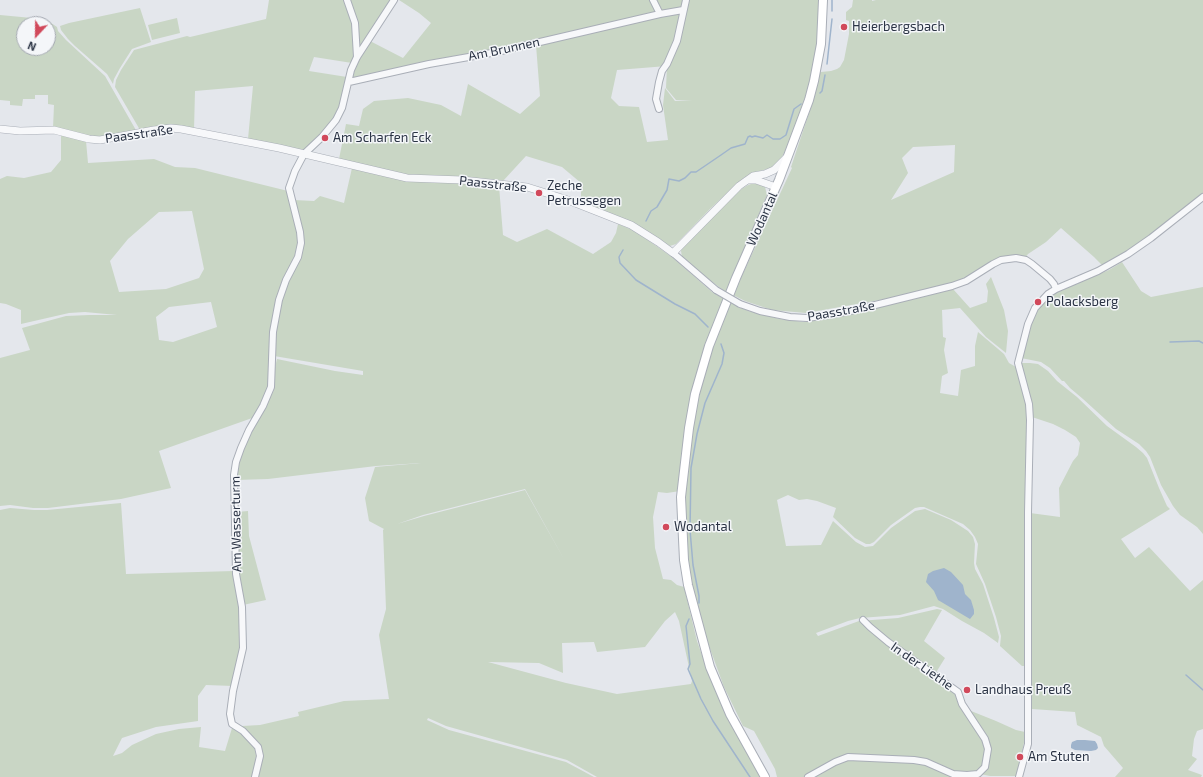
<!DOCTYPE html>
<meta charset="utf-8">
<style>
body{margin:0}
#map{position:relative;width:1203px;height:777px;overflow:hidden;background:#e4e7ec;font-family:"Exo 2",sans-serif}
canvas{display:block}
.north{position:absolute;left:16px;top:16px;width:40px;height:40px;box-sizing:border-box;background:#f4f6f9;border:1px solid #a4a8b1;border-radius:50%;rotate:202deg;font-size:11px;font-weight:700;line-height:16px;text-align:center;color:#2b3445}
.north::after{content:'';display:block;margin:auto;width:14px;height:18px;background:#d1495b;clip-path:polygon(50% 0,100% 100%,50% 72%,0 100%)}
</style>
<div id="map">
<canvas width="1203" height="777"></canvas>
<div class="north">N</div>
</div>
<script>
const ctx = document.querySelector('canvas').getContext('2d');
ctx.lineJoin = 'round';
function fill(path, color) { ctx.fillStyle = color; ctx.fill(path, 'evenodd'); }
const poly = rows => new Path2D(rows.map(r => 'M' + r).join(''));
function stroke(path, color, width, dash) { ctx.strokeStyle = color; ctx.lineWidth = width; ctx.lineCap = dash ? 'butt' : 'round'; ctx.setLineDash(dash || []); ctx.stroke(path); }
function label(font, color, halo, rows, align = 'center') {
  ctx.font = font + ' "Exo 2",sans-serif'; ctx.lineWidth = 3; ctx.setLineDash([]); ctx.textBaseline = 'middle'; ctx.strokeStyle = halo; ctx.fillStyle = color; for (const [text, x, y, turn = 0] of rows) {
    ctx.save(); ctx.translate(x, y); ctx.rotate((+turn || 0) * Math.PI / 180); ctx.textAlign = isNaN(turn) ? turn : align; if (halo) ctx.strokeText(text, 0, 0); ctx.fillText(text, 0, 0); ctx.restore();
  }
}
const green = poly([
 [269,0,346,0,354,24,354,57,352,63,314,57,309,71,347,77,341,106,333,119,324,131,306,149,303,150,248,139,253,86,195,91,194,130,140,130,115,87,116,80,121,70,134,50,187,36,190,37,266,19],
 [349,0,391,0,360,48,358,48],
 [399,0,819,0,817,41,813,70,805,103,796,130,782,157,775,166,771,168,756,172,747,176,740,181,710,209,676,244,670,246,581,203,581,183,562,167,526,156,503,181,406,176,339,159,346,124,359,126,363,109,374,101,408,98,441,105,461,116,468,84,520,114,540,96,536,45,351,80,354,69,360,56,370,41,403,58,431,23,419,13],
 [667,66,666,88,676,100,692,100,675,101,665,88,663,105,668,140,647,142,639,107,619,106,611,98,617,70],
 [853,0,872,0,872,1,876,0,1203,0,1203,195,1127,253,1103,266,1094,257,1061,228,1046,242,1028,254,1025,258,1003,257,971,278,925,292,806,313,772,310,745,301,733,295,792,168,791,167,813,101,819,73,821,72,831,71,837,69,840,67,844,60,849,34,849,21,846,20,846,12,852,7],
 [955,145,954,172,891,200,908,173,902,158,913,147],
 [140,8,151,42,132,49,120,68,114,79,113,84,107,74,75,46,68,39,61,30,60,26,69,23],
 [0,15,32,18,51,23,57,27,58,31,66,40,105,76,137,132,95,138,53,128,54,105,48,104,48,95,35,95,35,99,23,99,22,106,10,105,10,101,0,100],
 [24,24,48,24,48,48,24,48],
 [177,18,180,33,152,40,148,25],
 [61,135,86,141,88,163,154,159,175,167,195,168,288,191,299,232,297,257,277,300,269,387,255,417,159,451,171,488,121,499,48,508,33,508,10,505,0,506,0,358,30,350,22,328,66,316,89,315,117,315,85,312,69,313,21,324,21,310,6,304,0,303,0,179,7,176,24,178,51,172,61,160],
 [192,211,204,269,199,278,166,289,119,292,110,261,128,239,159,212],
 [211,302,217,327,173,342,159,340,156,317,169,307],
 [352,168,499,186,503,235,517,242,547,229,593,254,611,242,616,233,618,224,635,231,672,257,712,292,726,300,705,350,680,491,667,493,658,492,653,517,655,548,663,579,671,580,677,585,684,587,697,641,710,678,727,715,760,777,597,777,567,760,446,726,428,718,427,720,449,730,566,762,594,777,258,777,262,756,261,745,242,726,260,725,299,716,298,712,344,701,389,699,379,635,386,609,383,530,384,529,369,521,365,498,375,467,421,463,376,466,268,479,236,480,238,464,243,449,274,390,274,371,277,359,335,371,363,375,363,371,274,356,274,333,280,301,287,281,300,259,294,200,314,201,320,196,344,203],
 [525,489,565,561,570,599,565,561,525,490,424,516,397,524,423,515],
 [675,612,679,621,692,681,691,684,617,694,566,683,488,662,539,663,563,673,562,643,594,642,597,652,645,647,665,621],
 [754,183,758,184,765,187,767,195,726,292,704,276,682,257,681,251,682,248,714,215,740,190,748,185],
 [1122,262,1141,291,1151,297,1203,287,1203,534,1197,527,1180,515,1173,506,1161,485,1150,457,1146,451,1139,444,1116,429,1083,399,1070,388,1064,381,1062,381,1050,368,1041,362,1021,358,1029,325,1037,310,1048,298,1059,291,1109,270],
 [991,277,1004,310,1008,331,1006,353,986,337,960,308,942,310,943,337,946,338,944,350,948,373,942,376,940,393,958,396,961,370,975,366,975,346,978,332,1004,354,1009,363,1016,367,1027,404,1027,445,1025,530,1026,643,1026,666,1022,666,1000,646,1001,636,996,617,985,584,976,564,978,544,975,537,970,530,963,524,924,507,920,507,915,508,891,525,874,542,870,544,866,544,855,538,833,517,836,508,817,501,807,499,799,500,788,495,777,500,786,546,821,545,833,521,856,542,865,547,873,546,891,528,915,511,925,509,951,520,968,531,973,537,975,544,974,563,975,569,983,584,994,618,999,637,998,643,984,633,962,621,943,609,934,606,900,615,860,618,848,621,816,633,818,636,859,621,898,618,937,609,942,610,924,641,945,658,935,674,957,693,987,748,984,766,976,773,954,773,935,764,855,756,806,777,777,777,775,769,754,731,743,726,724,687,701,624,694,596,689,571,684,497,692,420,711,348,729,301,748,311,780,319,804,322,845,315,953,289,970,308,987,302,988,291,986,284],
 [1020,363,1030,363,1038,364,1048,371,1057,381,1077,397,1107,426,1136,447,1143,453,1147,458,1159,488,1167,506,1170,509,1121,539,1135,558,1149,547,1190,591,1203,580,1203,729,1197,731,1194,739,1192,756,1197,759,1188,770,1202,775,1201,777,1115,777,1123,768,1104,746,1101,737,1077,725,1075,712,1032,709,1031,710,1030,513,1060,517,1059,488,1073,461,1078,455,1080,443,1076,437,1065,430,1053,424,1032,417],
 [121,503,126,574,234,571,240,612,240,658,233,686,206,685,198,696,198,721,156,727,122,738,113,756,122,753,132,745,156,734,179,729,201,727,199,747,225,751,232,728,250,740,255,748,256,756,253,777,0,777,0,510,10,508,34,510,47,510],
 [248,511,249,536,266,600,243,605,238,575,237,512],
 [966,709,996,721,1016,730,1025,732,1025,738,1017,776,990,776,980,774,990,749],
 [848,759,925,763,957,777,811,777]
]);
const water = poly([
 [944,568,951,572,963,585,965,594,971,600,974,610,974,614,970,619,938,600,934,591,926,582,928,574,933,571],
 [1077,740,1085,740,1095,741,1097,744,1098,748,1096,750,1091,751,1075,750,1071,748,1071,745,1072,742]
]);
const stream = poly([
 [832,0,832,11],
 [827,64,832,19],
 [820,93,822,91,825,75],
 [646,221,651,211,657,207,667,190,669,179,679,181,685,178,691,172,696,172,721,155,731,148,745,144,748,137,750,136,752,137,755,136,763,138,767,135,773,139,780,139,786,135,794,109,801,104],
 [623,250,619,257,620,263,636,280,675,304,695,314,708,327],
 [1170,342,1199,341,1203,343],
 [699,603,699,596,693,565,690,530,691,468,697,434,705,403,722,364,724,353,721,344],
 [689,619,686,626,690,664,688,669,701,699,713,721,750,777],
 [1186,675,1203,690]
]);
const minor = poly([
 [347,0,355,23,357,57],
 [653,0,660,14],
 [349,82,429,64,497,52,660,14,683,10],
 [659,109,656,99,659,82,662,71,667,64,677,41,686,0],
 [673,253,716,290],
 [740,304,760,311,790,317,807,318,829,315,855,310,952,286,966,281,993,264,1001,260,1016,258,1026,260,1032,264,1050,279,1054,284,1056,289],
 [255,777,260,756,258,747,243,731,232,724,230,714,233,691,243,648,242,607,236,574,234,475,236,462,241,448,249,430,263,406,271,387,273,332,279,300,286,280,298,257,301,243,300,232,289,188,295,171,304,154,322,137,336,120,342,108,351,70,357,57,394,0],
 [808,777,835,762,848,757,914,760,926,762,953,774,967,775,978,774,985,767,988,749,985,739,962,704,958,692,888,642,870,627,863,620],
 [1019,777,1028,744,1028,512,1030,420,1029,404,1018,363,1028,324,1035,308,1048,294,1056,289,1098,271,1128,254,1151,238,1203,197]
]);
const tertiary = poly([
 [0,129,20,131,54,130,89,139,100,140,154,130,171,128,181,129,279,148,407,178,462,180,527,187,565,199,631,225,658,242,673,253,739,186,753,176,765,174,774,170,786,158],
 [749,180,756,180,776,187]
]);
const secondary = poly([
 [765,777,730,714,710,667,688,585,684,560,681,497,689,428,695,394,709,346,736,278,779,180,809,100,814,81,821,44,823,0]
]);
const minorBridge = poly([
 [716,290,740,304]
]);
const markers = [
 [844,27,4,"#d1495b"],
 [325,138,4,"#d1495b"],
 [539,193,4,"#d1495b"],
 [1038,302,4,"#d1495b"],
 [666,527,4,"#d1495b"],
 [967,690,4,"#d1495b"],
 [1020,757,4,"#d1495b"]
];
const poiNames = [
 ["Heierbergsbach",852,27],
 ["Am Scharfen Eck",333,138],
 ["Zeche",547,186],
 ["Petrussegen",547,201],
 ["Polacksberg",1046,302],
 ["Wodantal",674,527],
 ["Landhaus Preuß",975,690],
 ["Am Stuten",1028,757]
];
const streetNames = [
 ["Am Brunnen",504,49,-12],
 ["Paasstraße",139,134,-8],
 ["Paasstraße",493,184,6],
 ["Wodantal",762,219,-66],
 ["Paasstraße",841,311,-10],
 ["Am Wasserturm",236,524,-91],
 ["In der Liethe",922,666,35]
];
fill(green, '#c9d6c5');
fill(water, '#9fb4cc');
stroke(stream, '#9fb4cc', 1.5);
stroke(minor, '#a9aeb7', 8);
stroke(tertiary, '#a9aeb7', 8);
stroke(secondary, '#a9aeb7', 10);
stroke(minor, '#f7f8fa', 6);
stroke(tertiary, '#f7f8fa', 7);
stroke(secondary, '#fff', 8);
stroke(minorBridge, '#a9aeb7', 8, []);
stroke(minorBridge, '#f7f8fa', 6);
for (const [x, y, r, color] of markers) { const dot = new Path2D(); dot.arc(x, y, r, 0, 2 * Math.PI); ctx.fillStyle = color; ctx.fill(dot); stroke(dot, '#f4f6f9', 1.5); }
label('13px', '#2b3445', '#f4f6f9', poiNames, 'left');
label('13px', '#2b3445', '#f4f6f9', streetNames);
</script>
